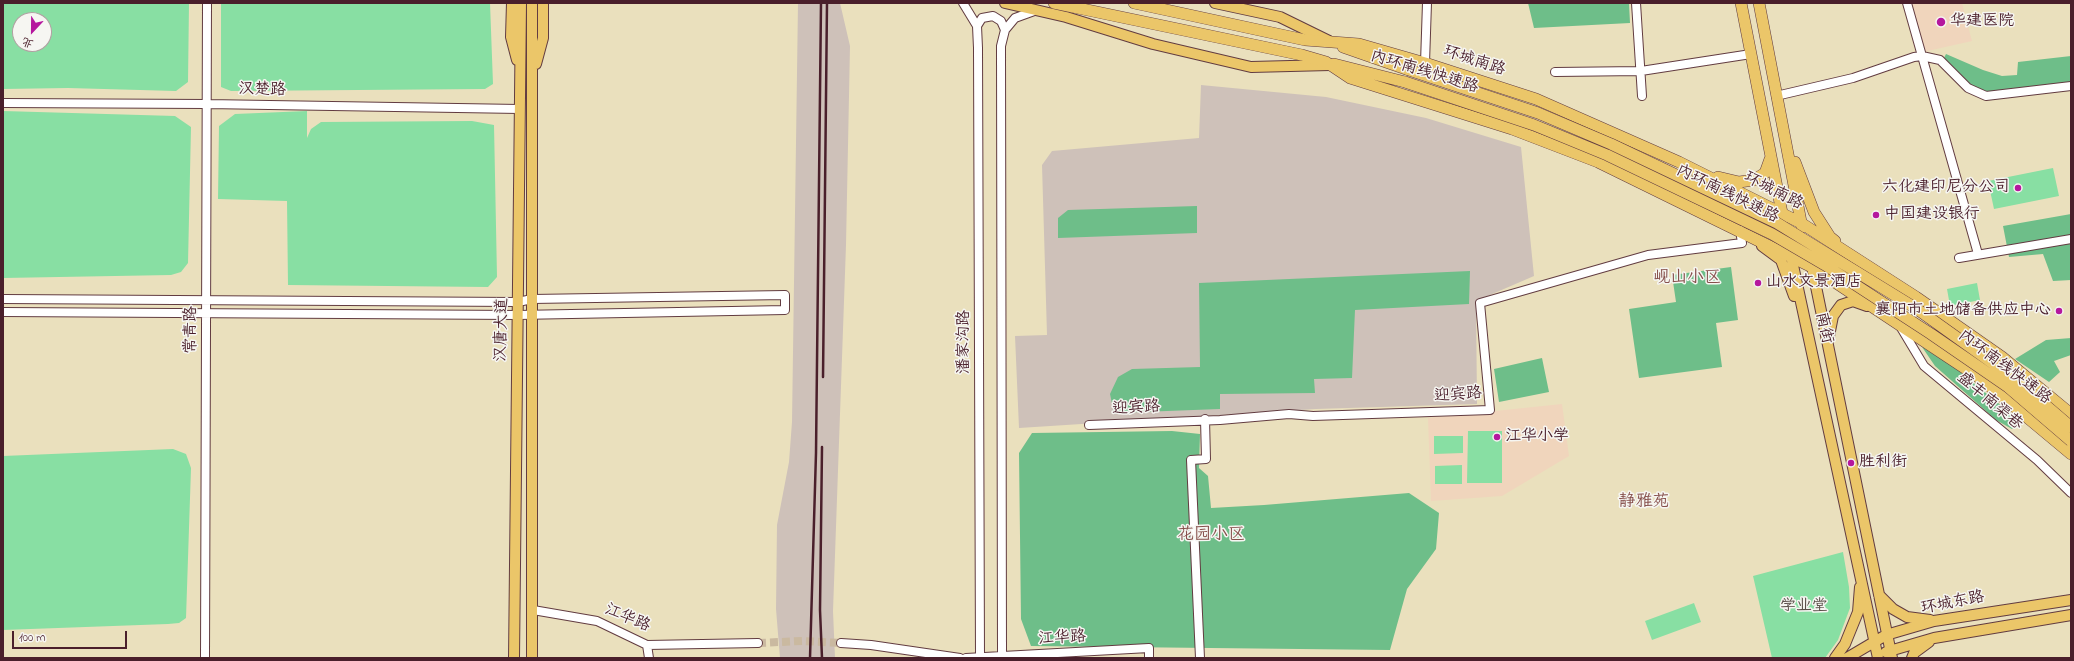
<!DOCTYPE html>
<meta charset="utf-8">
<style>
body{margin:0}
#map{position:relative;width:2074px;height:661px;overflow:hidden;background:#eae0bd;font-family:"Indie Flower","LXGW WenKai TC",sans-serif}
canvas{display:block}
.frame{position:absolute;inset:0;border:4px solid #4a1f2b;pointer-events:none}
.north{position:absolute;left:12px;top:12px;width:40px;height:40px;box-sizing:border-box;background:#f6f6f2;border:1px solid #b1a0a2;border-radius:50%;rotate:202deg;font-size:11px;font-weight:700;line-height:16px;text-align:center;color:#4a1f2b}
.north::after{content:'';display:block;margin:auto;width:14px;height:18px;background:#b5179e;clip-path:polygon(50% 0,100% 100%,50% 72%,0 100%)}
.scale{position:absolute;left:12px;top:631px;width:115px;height:18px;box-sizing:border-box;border:2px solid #4a1f2b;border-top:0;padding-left:5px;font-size:12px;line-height:14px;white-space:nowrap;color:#4a1f2b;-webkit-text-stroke:3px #f6f6f2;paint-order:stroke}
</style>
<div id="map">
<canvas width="2074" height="661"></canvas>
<div class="frame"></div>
<div class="north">北</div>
<div class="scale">100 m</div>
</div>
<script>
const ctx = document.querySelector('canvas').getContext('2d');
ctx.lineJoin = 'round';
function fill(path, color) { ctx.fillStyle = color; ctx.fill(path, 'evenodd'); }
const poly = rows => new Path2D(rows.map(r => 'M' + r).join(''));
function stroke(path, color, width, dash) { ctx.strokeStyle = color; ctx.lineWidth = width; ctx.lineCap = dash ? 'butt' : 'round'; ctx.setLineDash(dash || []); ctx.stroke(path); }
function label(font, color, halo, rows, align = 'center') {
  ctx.font = font + ' "Indie Flower","LXGW WenKai TC",sans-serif'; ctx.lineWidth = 3; ctx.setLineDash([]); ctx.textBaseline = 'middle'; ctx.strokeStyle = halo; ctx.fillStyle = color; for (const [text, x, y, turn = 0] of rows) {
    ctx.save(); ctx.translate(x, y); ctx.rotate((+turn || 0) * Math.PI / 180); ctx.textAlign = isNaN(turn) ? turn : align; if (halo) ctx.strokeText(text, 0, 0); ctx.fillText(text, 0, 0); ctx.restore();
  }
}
const built = poly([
 [1909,3,1962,3,1972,41,1923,52],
 [1562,404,1569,456,1502,496,1431,501,1428,418]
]);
const industrial = poly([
 [798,3,840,3,850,46,846,245,833,611,835,658,780,658,776,609,777,525,789,462,792,422],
 [1201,85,1326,97,1426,118,1521,147,1534,276,1476,301,1477,404,1316,409,1019,428,1015,336,1047,335,1042,165,1052,151,1199,138]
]);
const green = poly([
 [3,3,189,3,188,82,176,91,68,88,3,89],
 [20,20,44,20,44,44,20,44],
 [221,3,490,3,493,84,485,89,231,91,221,87],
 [3,111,175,116,191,127,188,263,181,272,171,275,3,278],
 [307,111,307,138,311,129,321,122,472,121,494,125,497,277,488,287,288,285,287,201,218,199,219,126,235,114],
 [2053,168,2059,196,1994,209,1988,181],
 [1977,283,1980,300,1950,306,1947,289],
 [1468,431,1502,431,1502,483,1467,483],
 [1434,436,1463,436,1463,453,1434,454],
 [173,449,186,454,191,468,186,618,179,623,168,624,3,630,3,456],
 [1462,465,1462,484,1435,484,1435,466],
 [1843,552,1849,587,1850,608,1838,640,1825,658,1772,658,1753,576],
 [1694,603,1701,622,1652,640,1645,621]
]);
const forest = poly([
 [1528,3,1629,3,1630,23,1534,28],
 [1946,54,1983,70,2002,76,2017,75,2018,62,2071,56,2071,83,1989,92,1971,86,1944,58],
 [1197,206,1197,233,1058,238,1058,218,1068,210],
 [2071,214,2071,280,2053,281,2043,254,2009,257,2003,226],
 [1731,267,1738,320,1716,323,1722,367,1639,378,1629,309,1676,302,1672,275],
 [1470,271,1469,304,1355,310,1352,378,1314,379,1315,393,1220,394,1220,409,1114,413,1110,394,1118,377,1132,369,1200,367,1199,283],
 [2071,338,2071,355,2054,361,2060,372,2049,382,2015,359,2046,340],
 [1922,347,1954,367,2019,420,2017,426,2012,429,1996,420,1935,366],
 [1542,358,1549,392,1499,402,1494,369],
 [1172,431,1200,434,1199,468,1208,476,1211,508,1264,505,1409,493,1439,513,1436,549,1407,589,1390,650,1031,646,1021,619,1019,453,1032,433]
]);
const minorTunnel = poly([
 [758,643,802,641,841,643]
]);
const minor = poly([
 [963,3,977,26,978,48,980,657],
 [1636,3,1642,96],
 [1907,3,1978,254],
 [977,26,982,18,993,16,1001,21,1005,30],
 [1425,63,1427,3],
 [1555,72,1641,71,1751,54],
 [1776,96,1853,78,1914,57,1922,56,1940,60,1968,88,1986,96,2071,86],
 [3,103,207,104,520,109],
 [1959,258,2071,239],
 [3,299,518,302,532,299,785,295,785,310,518,315,3,312],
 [1900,326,1924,366,2037,460,2071,493],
 [1089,425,1220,420,1289,414,1313,416,1490,410,1480,303,1648,255,1742,243,1740,230],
 [533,610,597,621,647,645,758,643],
 [841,643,871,645,960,658],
 [647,645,649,658],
 [1002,656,1001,46,1005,30,1015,18,1037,10],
 [205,658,207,3],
 [966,658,1149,648,1149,658],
 [1200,658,1191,460,1206,459,1205,419]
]);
const major = poly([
 [512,3,511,37,517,60],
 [1005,3,1066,17,1153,44,1251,67,1330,65],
 [1215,3,1280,17,1329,41],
 [536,64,543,38,543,3],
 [1762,246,1781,260,1794,296],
 [1791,256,1878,658],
 [1812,267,1892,658],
 [1828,341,1833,316,1841,305,1853,301,1867,306],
 [1879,595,1893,609,1907,617,1930,620],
 [1886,652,1934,638,2071,615],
 [514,658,521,3],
 [532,658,532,3],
 [1835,658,1845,644,1858,612,1860,587],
 [1847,658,1886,635,1934,621,2071,600],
 [1912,658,1914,653,1929,642]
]);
const highway = poly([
 [1054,3,1302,55,1326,62,1350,78,1512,129,1598,162,1812,267,1981,379,2071,454],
 [1134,3,1305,40,1359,44,1425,63,1536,99,1679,162,1801,223,1916,297,2002,357,2071,414],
 [1741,3,1783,218],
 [1759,3,1802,227],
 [1343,47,1409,70],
 [1334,64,1405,82],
 [1795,162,1814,212,1830,237,1835,241],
 [1718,177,1739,182,1754,180,1765,173,1770,159]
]);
const rail = poly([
 [823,377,827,3],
 [810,658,816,453,821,3],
 [822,658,820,610,822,447]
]);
const highwayBridge = poly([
 [1409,70,1538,113,1611,144,1777,223,1917,309,2015,379,2071,427],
 [1405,82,1534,125,1607,155,1772,234,1825,265,1931,334,2008,387,2071,441]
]);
const markers = [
 [1941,22,5,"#b5179e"],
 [2018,188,4,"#b5179e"],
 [1876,215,4,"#b5179e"],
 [1758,283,4,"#b5179e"],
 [2059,311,4,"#b5179e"],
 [1497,437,4,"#b5179e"],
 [1851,463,4,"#b5179e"]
];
const poiNames = [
 ["华建医院",1950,22],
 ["六化建印尼分公司",2010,188,"right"],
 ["中国建设银行",1884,215],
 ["山水文景酒店",1766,283],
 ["襄阳市土地储备供应中心",2051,311,"right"],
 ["江华小学",1505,437],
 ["胜利街",1859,463]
];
const streetNames = [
 ["环城南路",1474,62,18],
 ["内环南线快速路",1424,73,17],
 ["汉楚路",262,91,1],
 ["环城南路",1773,192,27],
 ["内环南线快速路",1727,195,26],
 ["南街",1823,328,78],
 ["常青路",192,330,-90],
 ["汉唐大道",503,330,-89],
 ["潘家沟路",965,342,-90],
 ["内环南线快速路",2004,368,37],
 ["迎宾路",1458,396,-4],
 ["盛丰南渠巷",1989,402,40],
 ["迎宾路",1136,409,-3],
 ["环城东路",1953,604,-11],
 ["江华路",627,619,23],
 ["江华路",1062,639,-3]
];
const parkNames = [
 ["学业堂",1804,607]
];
const neighbourhoodNames = [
 ["岘山小区",1687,279],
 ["静雅苑",1644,503],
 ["花园小区",1211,536]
];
fill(built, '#f0d5bc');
fill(industrial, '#cec1b9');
fill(green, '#88dfa3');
fill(forest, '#6ebe89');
stroke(minorTunnel, '#cab9a0', 8, [8, 4]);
stroke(minor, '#623c41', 10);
stroke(major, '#623c41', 12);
stroke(highway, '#623c41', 12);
stroke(minor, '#fff', 8);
stroke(major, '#ebc669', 10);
stroke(highway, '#ebc669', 11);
stroke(rail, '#4a1f2b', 2.5);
stroke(highwayBridge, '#623c41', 12, []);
stroke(highwayBridge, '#ebc669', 11);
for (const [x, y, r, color] of markers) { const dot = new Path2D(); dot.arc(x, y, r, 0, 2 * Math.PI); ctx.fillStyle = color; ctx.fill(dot); stroke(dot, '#f6f6f2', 1.5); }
label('16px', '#4a1f2b', '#f6f6f2', poiNames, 'left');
label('16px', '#4a1f2b', '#f6f6f2', streetNames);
label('16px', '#5a4f49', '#f6f6f2', parkNames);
label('17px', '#864f4b', '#f6f6f2', neighbourhoodNames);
</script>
